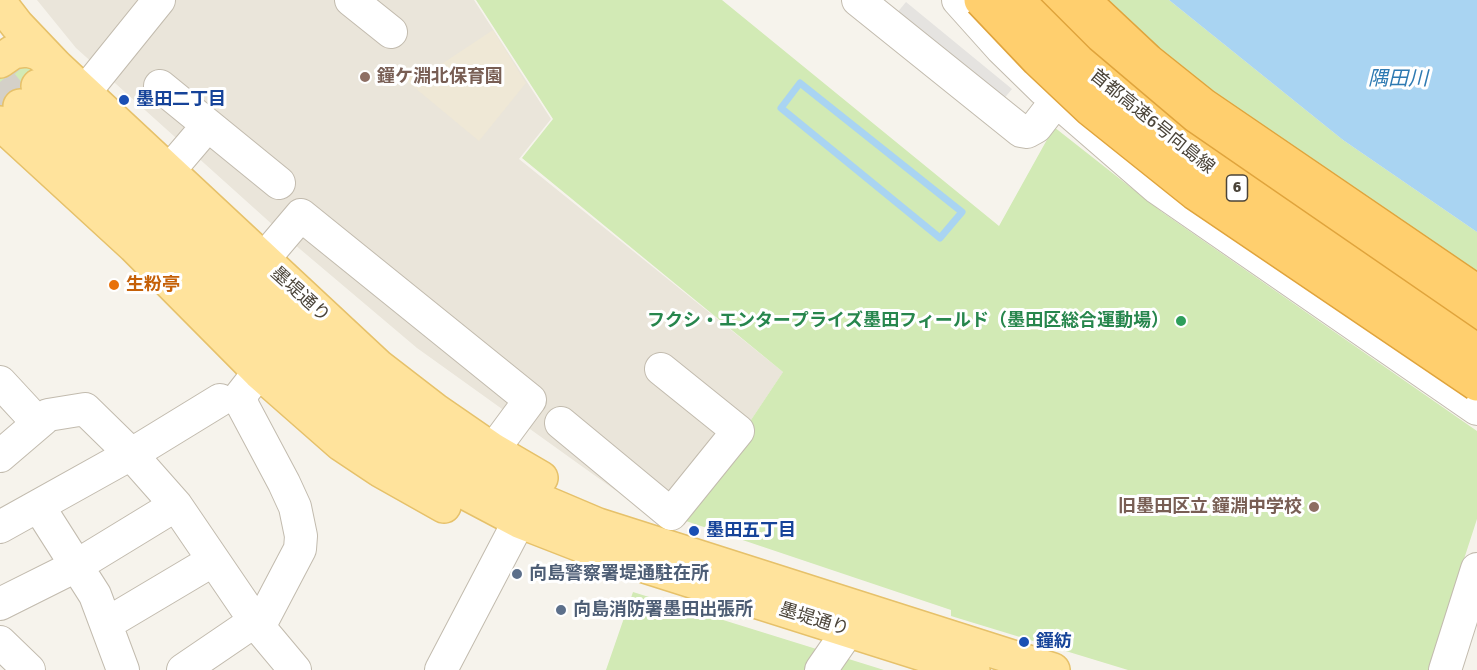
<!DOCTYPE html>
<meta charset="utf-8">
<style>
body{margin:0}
canvas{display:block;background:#f6f3ec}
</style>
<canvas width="1477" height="670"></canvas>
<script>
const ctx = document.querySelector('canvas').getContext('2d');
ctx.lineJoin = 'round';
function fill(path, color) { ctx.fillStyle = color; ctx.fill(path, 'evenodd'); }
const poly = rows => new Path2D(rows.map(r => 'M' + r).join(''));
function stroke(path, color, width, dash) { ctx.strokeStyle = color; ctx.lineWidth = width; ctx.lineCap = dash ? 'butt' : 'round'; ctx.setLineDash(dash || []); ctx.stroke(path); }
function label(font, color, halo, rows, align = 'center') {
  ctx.font = font + ' Signika,"Noto Sans JP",sans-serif'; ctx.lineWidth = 6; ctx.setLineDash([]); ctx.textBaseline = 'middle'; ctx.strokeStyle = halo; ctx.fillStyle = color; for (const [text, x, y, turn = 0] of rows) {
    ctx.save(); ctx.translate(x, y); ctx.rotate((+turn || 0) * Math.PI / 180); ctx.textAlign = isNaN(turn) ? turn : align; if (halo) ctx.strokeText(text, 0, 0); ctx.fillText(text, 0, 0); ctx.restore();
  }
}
const residential = poly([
 [37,0,474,0,551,119,519,159,783,372,727,456,677,518,615,490,417,348,294,244,76,48]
]);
const education = poly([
 [493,30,526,83,479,141,403,78,410,69,422,77]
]);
const green = poly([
 [476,0,722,0,999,226,1054,127,1162,212,1477,431,1477,519,1428,670,1128,670,951,616,951,610,677,518,727,456,783,372,522,158,553,119],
 [1065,0,1169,0,1343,140,1477,232,1477,310],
 [38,65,6,116,0,108,0,79,10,68],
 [633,592,884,670,606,670]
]);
const parking = poly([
 [906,2,1012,89,1002,101,896,14]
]);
const water = poly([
 [1169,0,1477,0,1477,232,1343,140]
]);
const stream = poly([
 [800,83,962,212,940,238,781,108,800,83]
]);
const majorTunnel = poly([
 [0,43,38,86],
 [0,82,20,106]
]);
const minor = poly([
 [351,0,391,32],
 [858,0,1021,131,1027,132,1036,127,1056,101],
 [958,0,1001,48,1044,90,1156,187,1477,409],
 [160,86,279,183],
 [84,93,159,0],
 [168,172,208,125],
 [262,261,301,215,530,400,493,450],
 [259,372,241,395,243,406,284,483,295,507,301,536,300,549,259,627,295,670],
 [0,382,38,423],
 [561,423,671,514,738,431,661,369],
 [0,456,48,415,85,409,130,453,176,505,259,627],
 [39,507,95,595,123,670],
 [0,527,140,449,220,400],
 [0,604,76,566,176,505],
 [106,624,212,561],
 [0,642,29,670],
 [183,670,255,621],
 [441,670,519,521],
 [821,670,848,631],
 [1445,670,1477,569]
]);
const major = poly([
 [0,3,17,25,56,66,378,366,435,410,493,450,541,478],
 [0,61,13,52,27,50,38,53,51,63],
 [38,86,328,359,367,392,434,441,485,473,532,497,598,525,1053,670],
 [20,106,307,377,351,416,430,474,519,521,591,549,973,670],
 [0,123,134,246,259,372,341,444,380,470,444,506]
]);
const highway = poly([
 [1048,0,1119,68,1159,102,1247,169,1477,320],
 [1083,0,1148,61,1203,105,1477,292]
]);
const highwayBridge = poly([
 [981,0,1038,60,1090,109,1195,193,1477,384],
 [1017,0,1078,61,1175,143,1477,351]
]);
const markers = [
 [365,77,6,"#8d6e63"],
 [124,100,6,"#1a4fb4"],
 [114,285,6,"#e8710a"],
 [1181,321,6,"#2e9e5b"],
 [1314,507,6,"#8d6e63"],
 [694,531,6,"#1a4fb4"],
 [517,574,6,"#5c6f8a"],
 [561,610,6,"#5c6f8a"],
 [1024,642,6,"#1a4fb4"]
];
const shields = [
 [1237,188,21]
];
const shieldNames = [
 ["6",1237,188]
];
const educationNames = [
 ["鐘ケ淵北保育園",377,77],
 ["旧墨田区立 鐘淵中学校",1302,507,"right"]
];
const transitNames = [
 ["墨田二丁目",136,100],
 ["墨田五丁目",706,531],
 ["鐘紡",1036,642]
];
const streetNames = [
 ["首都高速6号向島線",1152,122,39],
 ["墨堤通り",300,295,42],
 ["墨堤通り",814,620,17]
];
const foodNames = [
 ["生粉亭",126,285]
];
const leisureNames = [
 ["フクシ・エンタープライズ墨田フィールド（墨田区総合運動場）",1169,321]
];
const serviceNames = [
 ["向島警察署堤通駐在所",529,574],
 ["向島消防署墨田出張所",573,610]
];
const waterNames = [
 ["隅田川",1398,80]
];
fill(residential, '#eae5da');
fill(education, '#efe8d6');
fill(green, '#d2eab5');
fill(parking, '#e5e3e0');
fill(water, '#a9d4f2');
stroke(stream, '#a9d4f2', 7);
stroke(majorTunnel, '#d4d0c8', 33, [33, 16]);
stroke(minor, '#c2bbae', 34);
stroke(major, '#e6c16a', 36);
stroke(highway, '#e0a43c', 36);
stroke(minor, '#fff', 32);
stroke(major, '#ffe39c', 33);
stroke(highway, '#ffcf6e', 33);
stroke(highwayBridge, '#e0a43c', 36, []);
stroke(highwayBridge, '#ffcf6e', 33);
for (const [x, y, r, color] of markers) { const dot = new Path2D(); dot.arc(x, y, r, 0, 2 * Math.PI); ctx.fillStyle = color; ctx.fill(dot); stroke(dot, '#fff', 2); }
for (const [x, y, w] of shields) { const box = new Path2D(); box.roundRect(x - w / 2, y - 13, w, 26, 4.5); ctx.fillStyle = '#fff'; ctx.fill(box); stroke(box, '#4b4439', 1.5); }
label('bold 16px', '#4b4439', null, shieldNames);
label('bold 18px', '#785e54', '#fff', educationNames, 'left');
label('bold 18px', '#164399', '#fff', transitNames, 'left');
label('18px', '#4b4439', '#fff', streetNames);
label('bold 18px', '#c56008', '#fff', foodNames, 'left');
label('bold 18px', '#27864d', '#fff', leisureNames, 'right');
label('bold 18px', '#4e5e75', '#fff', serviceNames, 'left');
label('italic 20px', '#2e7ab2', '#fff', waterNames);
</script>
